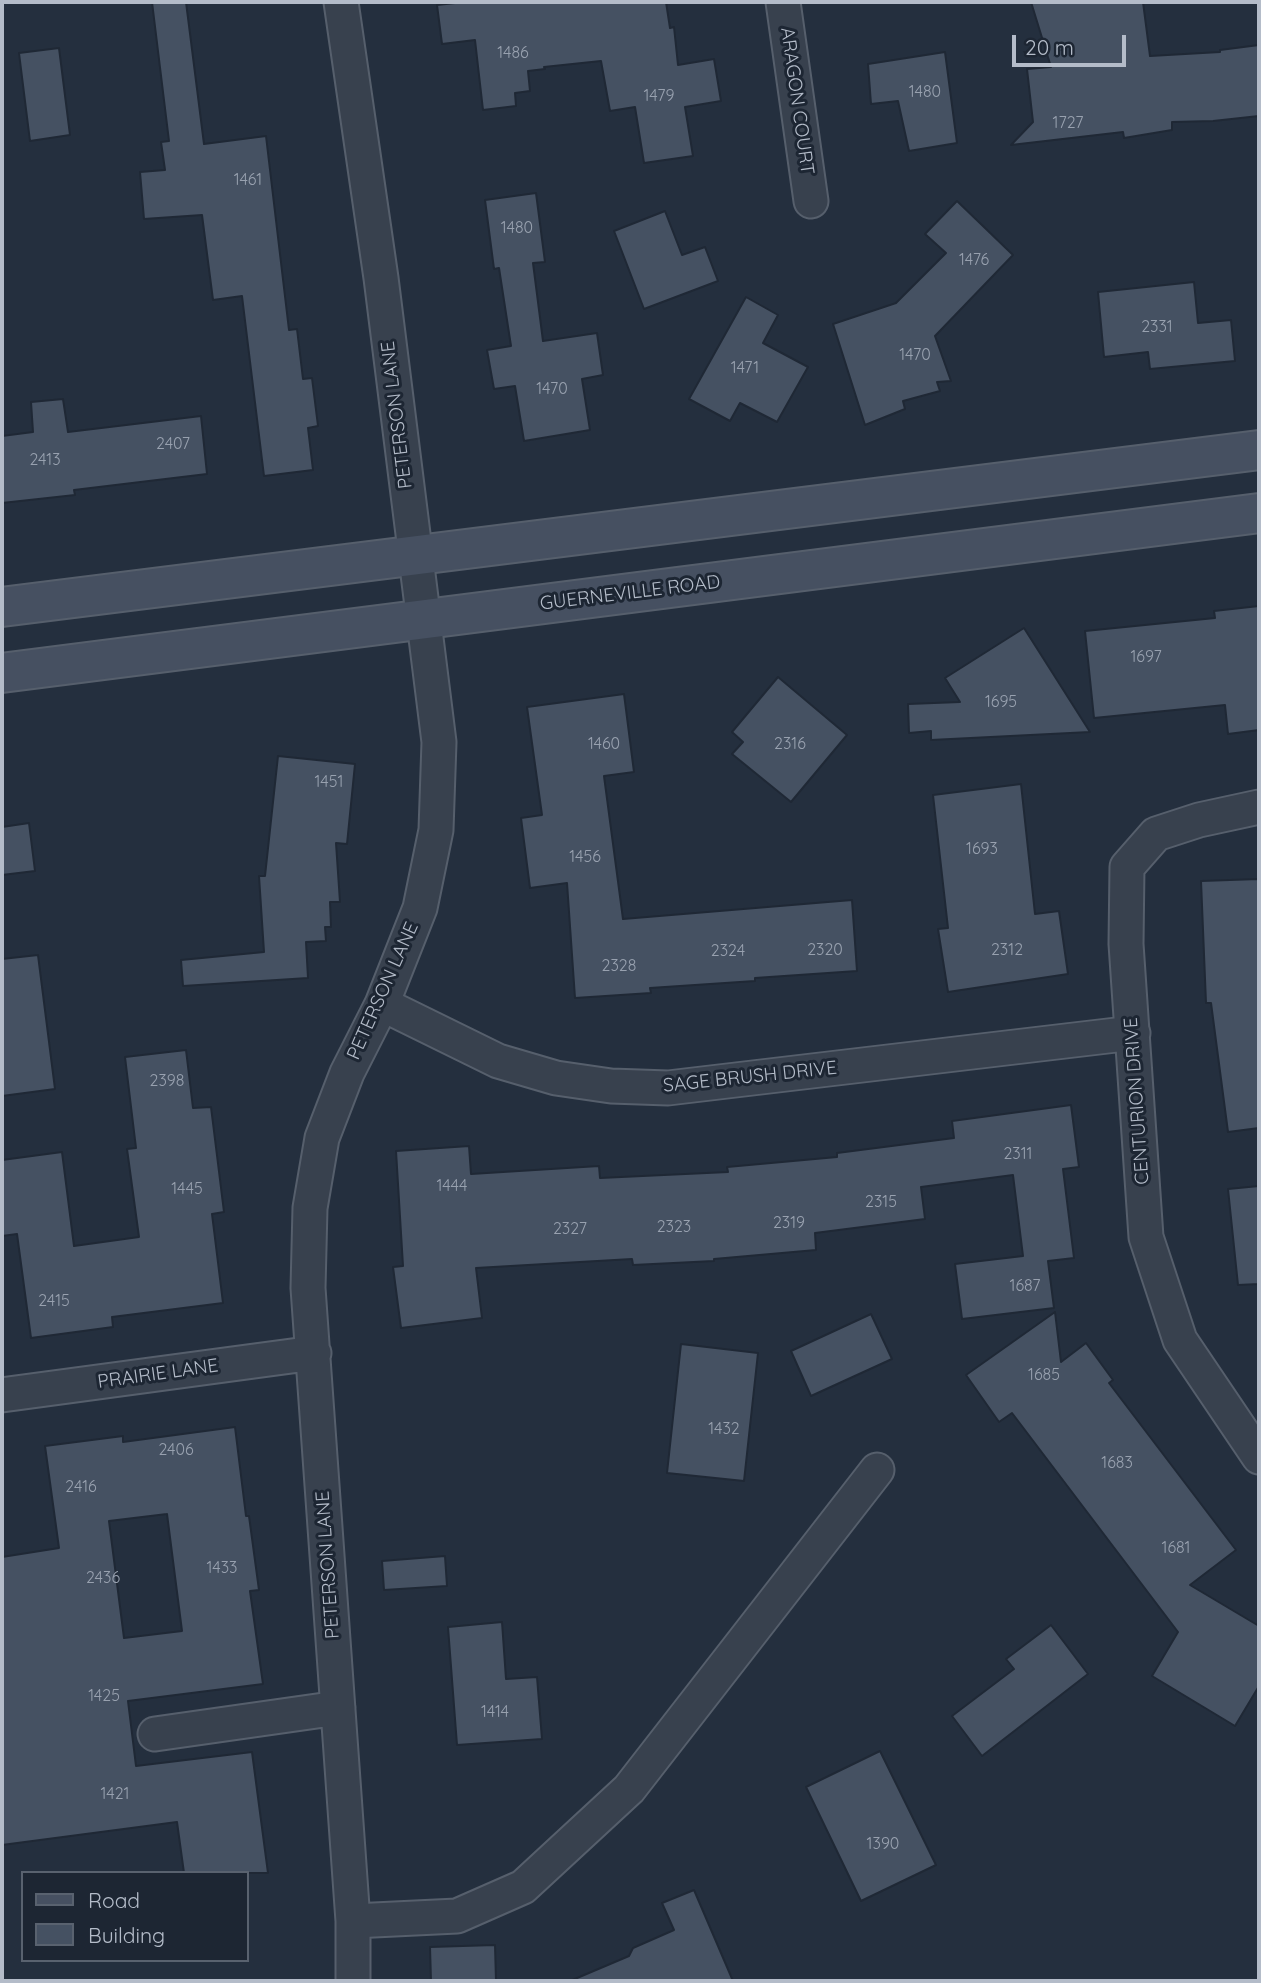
<!DOCTYPE html>
<style>
body{margin:0}
#map{position:relative;width:1261px;height:1983px;overflow:hidden;background:#242f3e;font-family:Quicksand,sans-serif}
canvas{display:block}
.frame{position:absolute;inset:0;border:4px solid #b4bcc9;pointer-events:none}
.legend{position:absolute;left:21px;top:1871px;width:228px;height:91px;box-sizing:border-box;background:#1d2633;border:2px solid #59626f;margin:0;padding:9px 12px;list-style:none;font-size:21px;color:#b4bcc9}
.legend li{display:flex;align-items:center;gap:14px;height:35px}
.legend b{width:35px;border:2px solid #59626f}
.scale{position:absolute;left:1012px;top:35px;width:114px;height:32px;box-sizing:border-box;border:4px solid #b4bcc9;border-top:0;padding-left:9px;font-size:21px;line-height:24px;white-space:nowrap;color:#b4bcc9;-webkit-text-stroke:5px #1d2633;paint-order:stroke}
</style>
<div id="map">
<canvas width="1261" height="1983"></canvas>
<div class="frame"></div>
<ul class="legend">
<li><b style="height:9px;background:#465061"></b>Road</li>
<li><b style="height:19px;background:#455162"></b>Building</li>
</ul>
<div class="scale">20 m</div>
</div>
<script>
const ctx = document.querySelector('canvas').getContext('2d');
ctx.lineJoin = 'round';
function fill(path, color) { ctx.fillStyle = color; ctx.fill(path, 'evenodd'); }
const poly = rows => new Path2D(rows.map(r => 'M' + r).join(''));
function stroke(path, color, width, dash) { ctx.strokeStyle = color; ctx.lineWidth = width; ctx.lineCap = dash ? 'butt' : 'round'; ctx.setLineDash(dash || []); ctx.stroke(path); }
function label(font, color, halo, rows, align = 'center') {
  ctx.font = font + ' Quicksand,sans-serif'; ctx.lineWidth = 6; ctx.setLineDash([]); ctx.textBaseline = 'middle'; ctx.strokeStyle = halo; ctx.fillStyle = color; for (const [text, x, y, turn = 0] of rows) {
    ctx.save(); ctx.translate(x, y); ctx.rotate((+turn || 0) * Math.PI / 180); ctx.textAlign = isNaN(turn) ? turn : align; if (halo) ctx.strokeText(text, 0, 0); ctx.fillText(text, 0, 0); ctx.restore();
  }
}
const building = poly([
 [152,2,186,2,204,144,266,136,289,330,297,329,303,379,312,378,318,426,308,428,313,470,264,476,242,296,213,300,202,215,144,219,140,172,165,170,161,142,169,141,152,2],
 [464,2,666,2,670,28,674,27,678,65,714,59,721,101,685,107,693,156,644,163,635,107,610,111,601,61,544,67,545,69,528,71,530,91,515,93,516,106,483,110,475,40,442,44,437,5,464,2],
 [1031,2,1143,2,1150,56,1220,52,1220,50,1259,45,1259,116,1213,121,1172,122,1172,130,1124,138,1123,132,1011,145,1033,122,1027,69,1051,67,1031,2],
 [59,48,70,135,30,141,19,53,59,48],
 [945,52,957,143,909,151,898,101,871,104,868,64,945,52],
 [536,193,545,262,533,263,543,341,597,333,603,375,582,379,590,430,524,441,515,386,494,389,487,350,511,346,499,268,494,269,485,200,536,193],
 [957,201,1013,255,935,336,951,381,937,382,940,391,903,401,905,409,865,425,833,324,896,303,946,253,925,234,957,201],
 [665,211,682,255,705,247,718,281,644,309,614,231,665,211],
 [1194,282,1198,323,1231,320,1235,361,1150,369,1148,352,1104,357,1098,292,1194,282],
 [746,297,778,315,763,343,808,367,777,422,740,403,730,421,689,399,746,297],
 [63,399,68,432,201,416,207,474,74,490,75,495,2,503,2,436,33,432,31,402,63,399],
 [1259,606,1259,730,1228,734,1225,705,1094,718,1085,631,1215,618,1214,611,1259,606],
 [1024,628,1090,732,931,740,931,731,909,733,908,704,960,702,945,678,1024,628],
 [778,677,847,735,791,802,732,754,743,742,732,732,778,677],
 [624,694,634,772,604,776,623,919,852,900,857,971,755,978,755,981,650,988,651,993,575,998,567,883,530,888,521,818,542,815,527,707,624,694],
 [278,756,355,764,347,844,336,843,340,902,330,902,331,927,325,927,326,941,306,942,308,978,183,986,181,960,264,952,259,876,265,876,278,756],
 [1021,784,1035,914,1059,911,1068,974,948,992,938,929,948,928,933,795,1021,784],
 [29,823,35,871,2,875,2,827,29,823],
 [1259,879,1259,1128,1228,1132,1211,1003,1206,1003,1201,881,1259,879],
 [38,955,55,1089,2,1096,2,959,38,955],
 [186,1050,193,1108,211,1107,224,1212,212,1214,223,1303,112,1317,113,1327,31,1338,17,1234,2,1236,2,1160,62,1152,74,1246,139,1237,127,1149,136,1148,125,1057,186,1050],
 [1071,1105,1079,1167,1063,1169,1074,1258,1048,1261,1054,1308,962,1319,955,1264,1023,1256,1013,1175,921,1187,925,1219,815,1233,816,1250,714,1259,714,1261,633,1265,632,1259,476,1268,482,1318,401,1328,393,1267,403,1266,396,1151,469,1146,471,1174,599,1166,600,1178,728,1172,727,1167,837,1157,837,1153,954,1138,952,1121,1071,1105],
 [1259,1186,1259,1284,1238,1285,1228,1189,1259,1186],
 [1055,1312,1061,1362,1086,1343,1113,1380,1109,1383,1236,1550,1190,1585,1259,1626,1259,1686,1235,1726,1152,1676,1178,1632,1012,1413,999,1422,966,1375,1055,1312],
 [871,1314,892,1359,811,1396,791,1351,871,1314],
 [681,1344,758,1353,744,1481,667,1473,681,1344],
 [235,1427,246,1516,249,1516,259,1590,250,1591,263,1684,128,1701,136,1766,252,1752,268,1873,184,1873,177,1822,2,1845,2,1557,59,1548,45,1446,123,1436,123,1442,235,1427],
 [167,1514,182,1631,124,1638,109,1521,167,1514],
 [445,1556,447,1586,384,1590,382,1561,445,1556],
 [502,1622,506,1679,537,1677,542,1739,457,1745,448,1627,502,1622],
 [1051,1625,1088,1674,982,1756,952,1716,1014,1669,1006,1659,1051,1625],
 [880,1751,936,1865,861,1901,806,1787,880,1751],
 [694,1890,733,1981,570,1981,629,1956,633,1948,674,1930,662,1903,694,1890],
 [495,1945,496,1981,431,1981,430,1947,495,1945]
]);
const street = poly([
 [341,2,381,278,439,742,436,830,420,908,382,1004,347,1073,322,1138,310,1208,308,1288,353,1921,353,1981],
 [783,2,811,201],
 [1259,807,1199,820,1156,834,1127,867,1126,944,1146,1237,1180,1340,1259,1457],
 [382,1004,498,1061,556,1078,611,1086,668,1088,1133,1033],
 [2,1395,314,1353],
 [155,1734,338,1708],
 [353,1921,457,1916,523,1887,629,1789,877,1470]
]);
const secondary = poly([
 [2,607,1259,450],
 [2,673,1259,513]
]);
const numberNames = [
 ["1486",513,53],
 ["1480",925,92],
 ["1479",659,96],
 ["1727",1068,123],
 ["1461",248,180],
 ["1480",517,228],
 ["1476",974,260],
 ["2331",1157,327],
 ["1470",915,355],
 ["1471",745,368],
 ["1470",552,389],
 ["2407",173,444],
 ["2413",45,460],
 ["1697",1146,657],
 ["1695",1001,702],
 ["1460",604,744],
 ["2316",790,744],
 ["1451",329,782],
 ["1693",982,849],
 ["1456",585,857],
 ["2320",825,950],
 ["2312",1007,950],
 ["2324",728,951],
 ["2328",619,966],
 ["2398",167,1081],
 ["2311",1018,1154],
 ["1444",452,1186],
 ["1445",187,1189],
 ["2315",881,1202],
 ["2319",789,1223],
 ["2323",674,1227],
 ["2327",570,1229],
 ["1687",1025,1286],
 ["2415",54,1301],
 ["1685",1044,1375],
 ["1432",724,1429],
 ["2406",176,1450],
 ["1683",1117,1463],
 ["2416",81,1487],
 ["1681",1176,1548],
 ["1433",222,1568],
 ["2436",103,1578],
 ["1425",104,1696],
 ["1414",495,1712],
 ["1421",115,1794],
 ["1390",883,1844]
];
const streetNames = [
 ["ARAGON COURT",797,101,82],
 ["PETERSON LANE",397,415,-97],
 ["GUERNEVILLE ROAD",630,593,-7],
 ["PETERSON LANE",383,991,-66],
 ["SAGE BRUSH DRIVE",750,1077,-6],
 ["CENTURION DRIVE",1137,1101,-94],
 ["PRAIRIE LANE",158,1374,-8],
 ["PETERSON LANE",328,1565,-94]
];
fill(building, '#455162');
stroke(building, '#1f2835', 2);
stroke(street, '#565f6c', 37);
stroke(secondary, '#565f6c', 42);
stroke(street, '#38414e', 33);
stroke(secondary, '#465061', 38);
label('16px', '#98a1af', null, numberNames);
label('19px', '#b4bcc9', '#1d2633', streetNames);
</script>
